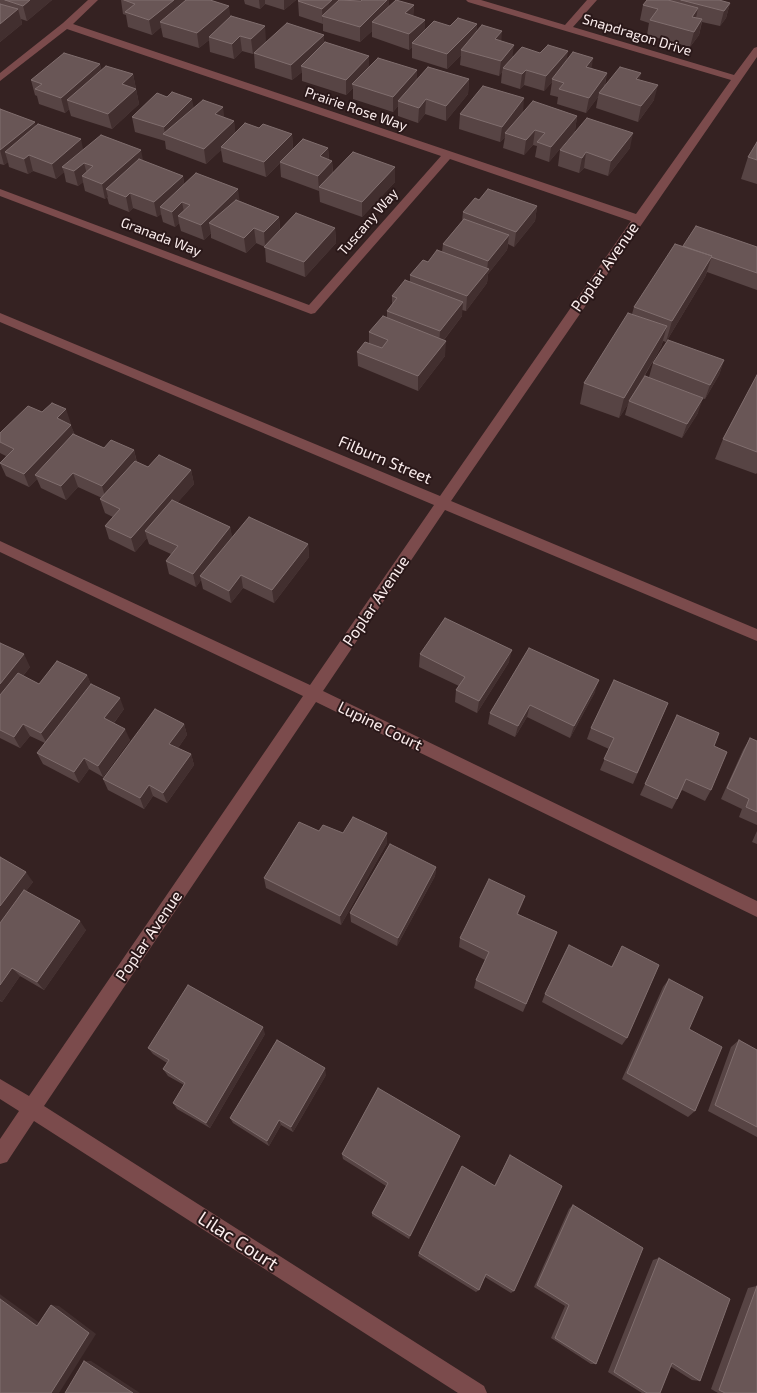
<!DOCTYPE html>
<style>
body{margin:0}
canvas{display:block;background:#352222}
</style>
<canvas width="757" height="1393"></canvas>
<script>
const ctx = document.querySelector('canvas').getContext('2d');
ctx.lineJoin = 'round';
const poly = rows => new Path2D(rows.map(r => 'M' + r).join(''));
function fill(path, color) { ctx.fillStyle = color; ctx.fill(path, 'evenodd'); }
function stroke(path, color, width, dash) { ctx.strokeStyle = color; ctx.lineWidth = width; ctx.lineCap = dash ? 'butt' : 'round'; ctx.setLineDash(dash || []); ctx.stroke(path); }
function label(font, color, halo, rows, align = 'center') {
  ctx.font = font + ' "Exo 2",sans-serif'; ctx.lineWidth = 4; ctx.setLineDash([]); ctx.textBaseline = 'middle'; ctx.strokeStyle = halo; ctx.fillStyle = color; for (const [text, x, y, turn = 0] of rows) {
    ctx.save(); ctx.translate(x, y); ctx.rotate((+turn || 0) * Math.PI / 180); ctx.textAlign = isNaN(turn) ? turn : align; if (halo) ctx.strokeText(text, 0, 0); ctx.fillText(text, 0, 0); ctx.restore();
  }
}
const minor = poly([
 [88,0,98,0,73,24,636,214,731,80,468,2,466,0,481,0,565,25,587,0,597,0,573,27,734,75,754,48,757,47,757,57,451,501,757,629,757,641,445,510,323,691,757,901,757,917,316,702,44,1106,484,1386,487,1393,458,1393,34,1121,7,1162,0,1164,0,1139,19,1111,0,1099,0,1079,29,1096,303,696,0,552,0,541,310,685,434,505,0,322,0,313,440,496,631,221,450,159,315,313,311,314,0,196,0,189,309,305,441,156,67,29,0,81,0,73,63,23,88,0]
]);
const wall = poly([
 [0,0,52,0,27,21,21,19,22,24,0,42],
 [121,0,210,0,231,16,266,41,259,48,324,43,369,56,369,67,417,70,417,80,469,79,468,94,446,121,425,114,418,123,398,116,398,106,393,112,353,99,353,88,346,95,302,81,302,72,292,80,255,68,254,53,253,54,242,51,234,59,210,52,209,40,199,48,163,37,161,27,152,35,128,27,126,15,123,14],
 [244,0,296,0,284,10,265,4,260,9,245,4],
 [362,0,389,0,389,6,414,5,413,16,425,20,425,30,450,26,477,24,476,32,501,41,513,57,567,61,607,73,605,85,639,80,654,100,638,122,596,108,598,97,586,113,557,104,558,97,550,95,552,82,544,91,524,85,520,89,501,83,502,72,499,76,460,65,461,55,447,69,412,58,412,47,409,50,372,37,372,31,360,42,323,31,323,24,299,16,298,1,361,1],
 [647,0,719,0,730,3,726,18,720,26,702,22,699,35,690,47,647,35,649,23,640,20,643,5],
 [100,64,101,70,133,74,139,104,112,129,71,116,69,109,65,113,39,104,37,96,35,95,31,80],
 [194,108,234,121,235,133,259,128,292,134,293,149,328,148,329,160,332,161,333,172,395,167,395,182,362,217,320,202,319,190,319,191,281,177,280,163,266,177,223,162,221,150,206,164,166,149,165,141,135,132,132,117],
 [0,109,83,150,143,161,183,176,184,184,240,201,279,217,280,230,335,228,336,243,305,277,266,262,265,247,256,243,246,253,211,238,211,233,204,240,181,231,179,223,175,227,163,222,161,214,157,217,133,208,129,212,109,204,107,197,105,199,85,191,83,182,78,186,66,182,64,172,56,179,33,171,28,174,9,167,8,162,4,165,0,164],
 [523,113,577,116,575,131,549,162,535,157,537,146,533,145,524,155,503,148,505,137,500,142,459,129,460,114],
 [757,142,757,184,741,179,748,157],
 [630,148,608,176,584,168,579,173,558,166,560,150],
 [479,200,537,206,535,221,514,247,508,244,507,250,488,274,487,283,466,311,462,310,462,316,444,340,445,356,418,391,358,366,357,352,369,343,369,332,387,318,387,311,392,304,392,296,410,282,410,275,442,252,443,244,462,221,463,212],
 [683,246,757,247,757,290,707,272,705,277,666,342,663,341,661,347,639,386,649,377,653,363,724,360,719,375,705,399,683,391,698,413,682,438,625,415,628,404,619,418,580,404,584,383,632,314,634,307],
 [757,375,757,473,756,474,715,459,723,439],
 [70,424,75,435,104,448,134,450,137,462,148,467,191,470,194,484,177,503,230,527,232,538,308,544,309,557,274,603,243,588,231,603,203,589,201,580,196,587,169,574,166,561,171,554,149,544,147,538,135,552,109,539,105,526,113,517,105,513,100,499,102,498,78,487,66,500,41,488,37,479,29,487,6,476,0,463,6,456,0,453,0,433,71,424],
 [0,643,30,667,23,676,39,684,87,675,91,685,124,709,114,723,130,740,103,777,89,769,79,783,43,764,37,753,45,743,30,736,20,748,0,738],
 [420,654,509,662,477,713,455,702,456,690,459,686,419,667],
 [595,692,570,738,527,717,515,737,488,724,490,713],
 [668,703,633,784,600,770,609,749,587,739,591,728],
 [677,715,711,790,705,801,682,790,672,809,640,795],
 [184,724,187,735,178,748,191,754,194,765,167,803,153,796,144,809,108,790,103,779],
 [750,738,757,741,757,825,739,817,742,809,721,799,743,750],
 [319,831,343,833,387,843,341,925,266,888,264,878],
 [757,831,757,844,752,842],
 [0,857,33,882,26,891,86,930,44,990,20,976,2,1002,0,1001],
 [436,867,435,876,397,946,351,922,350,913],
 [525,896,518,914,557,932,523,1012,474,988,476,980,485,960,459,947,460,938],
 [622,946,627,1038,622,1045,542,1002,545,994,611,967],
 [669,979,689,1029,695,1111,688,1117,622,1079,663,987],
 [265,1034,210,1128,177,1109,173,1103,184,1085,168,1076,163,1069,167,1063,153,1054,148,1048],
 [739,1040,757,1050,757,1137,708,1111,731,1047],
 [326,1075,293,1132,281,1125,269,1146,233,1123,230,1118],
 [460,1136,409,1239,372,1216,372,1213,386,1186,343,1159,342,1154],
 [510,1155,514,1291,511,1293,485,1277,479,1290,476,1292,418,1256,419,1253,494,1186],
 [573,1205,596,1364,591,1364,551,1338,565,1306,534,1287,569,1209],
 [659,1258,700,1381,692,1380,670,1366,660,1393,642,1393,608,1372,653,1260],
 [757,1286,757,1393,718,1393,711,1389,748,1288]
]);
const shadedWall = poly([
 [30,0,52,0,27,21,23,6],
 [174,0,187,0,160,22,161,27,152,35,149,20],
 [259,0,265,0,265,4,260,9],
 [284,0,296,0,284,10],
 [332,0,342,0,322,16,323,24,322,9],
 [387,0,389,0,389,13,372,22,372,31,360,42,360,27],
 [730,3,726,18,720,26,724,11],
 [414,5,413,20,405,13],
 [229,6,231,21,209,37,209,40,199,48,197,33],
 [698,8,695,23,689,32,692,17],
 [18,9,22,24,0,42,0,24],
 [702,19,699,35,690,47,694,32],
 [425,20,425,35,412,43,412,47,409,50,409,34],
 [477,24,476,39,461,50,461,55,447,69,447,54],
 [265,26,266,41,253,54,251,39],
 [502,31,501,46,495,39],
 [324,35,324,50,301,66,302,72,292,80,291,65],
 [240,36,242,51,234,59,232,44],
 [514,45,512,60,503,68,502,72,499,76,501,61],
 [568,51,566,66,552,79,552,82,544,91,546,76],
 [369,56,369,71,352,84,353,88,346,95,346,80],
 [593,58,591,73,586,67],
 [100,64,103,80,67,100,69,109,65,113,61,98],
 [417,70,417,85,398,101,398,106,393,112,393,97],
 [526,70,524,85,520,89,522,74],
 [607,73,604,88,599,93,598,97,586,113,589,98],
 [641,73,638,88,636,79],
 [133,74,139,104,112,129,108,114,122,84],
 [469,79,468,94,446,121,446,106],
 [658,85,654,100,638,122,641,106],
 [524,98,523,113,505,133,505,137,500,142,502,127],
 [192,99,195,114,165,135,164,127],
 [426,99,425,114,418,123,419,108],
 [223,107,225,122,215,114],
 [577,116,575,131,549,162,551,147],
 [234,121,236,137,221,147,221,150,206,164,204,149],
 [35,122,39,137,5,152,8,162,4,165,0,150],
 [535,130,533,145,524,155,526,140],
 [633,133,630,148,608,176,611,161],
 [292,134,293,149,266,177,264,162],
 [81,139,84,154,62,167,64,172,56,179,52,164],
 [328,148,329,163,320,156],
 [141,150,144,165,106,189,108,197,105,199,102,184],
 [586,152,584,168,579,173,582,158],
 [29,155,33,171,28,174,24,159],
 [332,161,333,176,319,187,319,191,318,176],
 [84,163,88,178,82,176,83,182,78,186,74,171],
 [395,167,395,182,362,217,362,202],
 [183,176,185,191,160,207,161,214,157,217,154,202],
 [238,189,240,204,209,223,211,233,204,240,201,225],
 [130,193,133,208,129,212,126,197],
 [182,202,185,217,178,216,179,223,175,227,172,212],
 [537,206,535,221,514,247,516,232],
 [279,217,280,232,265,247,264,232],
 [254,228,256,243,246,253,244,238],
 [335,228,336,243,305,277,304,262],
 [509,235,507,250,488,274,487,283,466,311,467,296,487,271,488,261],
 [712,256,705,277,666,342,672,321],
 [463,302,462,316,439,346,440,331],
 [667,326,661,347,629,401,628,404,619,418,624,398],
 [446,341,445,356,418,391,418,376],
 [724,360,719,375,705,399,710,385],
 [703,398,698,413,682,438,687,424],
 [66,409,71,424,62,432,57,418],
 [71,425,76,439,35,475,37,479,29,487,24,474],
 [134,450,137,464,106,500,102,486],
 [191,470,194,484,151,533,145,531,147,538,135,552,131,538],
 [73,473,78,487,66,500,61,486],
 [230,527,233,540,200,576,201,580,196,587,193,574],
 [308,544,309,557,274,603,272,590],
 [241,575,243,588,231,603,229,591],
 [512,650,509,662,477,713,479,701],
 [24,654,30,667,0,704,0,684],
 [87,675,92,687,47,744,41,733],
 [599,680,595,692,570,738,574,726],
 [120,698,124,709,109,729,104,718],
 [530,705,527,717,515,737,518,726],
 [23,724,30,736,20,748,14,737],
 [184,724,187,735,173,755,169,744],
 [125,729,130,740,103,777,98,766],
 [191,754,194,765,167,803,163,793],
 [84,758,89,769,79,783,74,772],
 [149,785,153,796,144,809,140,798],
 [387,833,387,843,341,925,340,916],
 [436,867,435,876,397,946,398,938],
 [26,872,33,882,0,925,0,906],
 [525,896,522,905,514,922,517,914],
 [80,921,86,930,44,990,37,982],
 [12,968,20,976,2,1002,0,1000,0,985],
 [263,1027,265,1034,210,1128,206,1123],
 [325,1068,326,1075,293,1132,291,1127],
 [279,1120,281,1125,269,1146,267,1141],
 [460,1136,458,1141,409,1239,410,1236],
 [0,1294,1,1295,45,1327,37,1326,0,1299],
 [51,1305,59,1306,96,1334,59,1393,51,1393],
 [84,1361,91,1361,140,1393,133,1393]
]);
const building = poly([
 [5,0,30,0,23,6,5,0],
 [124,0,174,0,149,20,125,12,135,4,124,0],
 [186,0,210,0,229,6,197,33,160,22,186,0],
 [299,0,332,0,322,9,298,1,299,0],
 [339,0,361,1,362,0,387,0,360,27,322,16,339,0],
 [396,0,414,5,405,13,425,20,409,34,372,22,396,0],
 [647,0,668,0,698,8,692,17,702,19,694,32,650,20,658,9,643,5,647,0],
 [681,0,719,0,730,3,724,11,681,0],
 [0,4,18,9,0,24,0,4],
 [231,16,265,26,251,39,240,36,232,44,209,37,231,16],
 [458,18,477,24,447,54,412,43,434,21,450,26,458,18],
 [287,23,324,35,291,65,254,53,287,23],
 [482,25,502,31,495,39,514,45,501,61,461,50,482,25],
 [325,42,369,56,346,80,301,66,325,42],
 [548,45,568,51,546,76,526,70,522,74,503,68,522,47,540,53,548,45],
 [573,52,593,58,586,67,607,73,589,98,559,89,564,83,552,79,573,52],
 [64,53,100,64,61,98,35,89,42,84,31,80,64,53],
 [378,58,417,70,393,97,352,84,378,58],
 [106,66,133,74,122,84,136,89,108,114,67,100,106,66],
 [428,67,469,79,446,106,426,99,419,108,398,101,428,67],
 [620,67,641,73,636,79,658,85,641,106,599,93,620,67],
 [483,86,524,98,502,127,460,114,483,86],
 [172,92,192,99,164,127,132,117,157,93,167,97,172,92],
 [203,100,223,107,215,114,234,121,204,149,163,134,203,100],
 [533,101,577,116,551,147,537,142,545,133,535,130,526,140,505,133,533,101],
 [0,109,35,122,0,150,0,109],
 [587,118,633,133,611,161,586,152,582,158,560,150,587,118],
 [245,123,259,128,263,124,292,134,264,162,221,147,245,123],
 [38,124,81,139,52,164,29,155,24,159,5,152,38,124],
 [101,135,141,150,102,184,82,176,93,166,84,163,74,171,62,167,101,135],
 [303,139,328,148,320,156,332,161,318,176,280,162,303,139],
 [757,142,757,160,748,157,757,142],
 [353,152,395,167,362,202,319,187,353,152],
 [139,159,183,176,154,202,130,193,126,197,106,189,139,159],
 [196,173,238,189,201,225,178,216,190,205,182,202,172,212,160,207,196,173],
 [488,189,537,206,516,232,463,212,475,198,479,200,488,189],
 [236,200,279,217,264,232,254,228,244,238,209,223,236,200],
 [296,213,335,228,304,262,264,247,296,213],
 [464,219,509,235,488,261,443,244,464,219],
 [696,226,757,247,757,273,711,257,712,256,683,246,696,226],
 [675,244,712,256,672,321,634,307,675,244],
 [437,250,489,269,467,296,410,275,423,260,428,262,437,250],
 [405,280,463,302,440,331,387,311,397,298,392,296,405,280],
 [628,313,667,326,624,398,584,383,628,313],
 [383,316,446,341,418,376,357,352,365,342,382,348,388,340,369,332,383,316],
 [668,340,724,360,710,385,653,363,668,340],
 [757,375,757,452,723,439,757,375],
 [645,376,703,398,687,424,629,401,645,376],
 [52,403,66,409,57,418,71,425,24,474,0,463,14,449,0,442,0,433,28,406,42,412,52,403],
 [73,434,104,448,111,440,134,450,102,486,73,473,61,486,35,475,73,434],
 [159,455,191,470,131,538,105,526,120,509,100,499,135,461,148,467,159,455],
 [172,500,230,527,193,574,166,561,178,546,145,531,172,500],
 [249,517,308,544,272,590,241,575,229,591,200,576,249,517],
 [445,618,512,650,479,701,456,690,465,677,420,654,445,618],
 [0,643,24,654,0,684,0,643],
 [529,648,599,680,574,726,530,705,518,726,490,713,529,648],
 [57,661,87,675,41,733,23,724,14,737,0,730,0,695,18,673,39,684,57,661],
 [614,680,668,703,637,773,604,759,614,738,591,728,614,680],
 [91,684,120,698,104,718,125,729,98,766,84,758,74,772,37,753,91,684],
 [155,709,184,724,169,744,191,754,163,793,149,785,140,798,103,779,155,709],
 [677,715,719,733,714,746,727,752,711,790,686,779,677,799,645,784,677,715],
 [750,738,757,741,757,812,746,807,749,799,727,788,750,738],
 [353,817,387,833,340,916,264,878,299,822,319,831,323,825,343,833,353,817],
 [390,844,436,867,398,938,350,913,390,844],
 [0,857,26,872,0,906,0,857],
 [489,879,525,896,517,914,557,932,526,1004,476,980,489,952,460,938,489,879],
 [24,890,80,921,37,982,12,968,0,985,0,923,24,890],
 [569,945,612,967,622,946,659,965,627,1038,545,994,569,945],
 [669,979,703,997,689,1029,722,1047,695,1111,627,1073,669,979],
 [188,985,263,1027,206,1123,173,1103,185,1083,163,1069,169,1060,148,1048,188,985],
 [277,1040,325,1068,291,1127,279,1120,267,1141,230,1118,277,1040],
 [739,1040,757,1050,757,1127,715,1105,739,1040],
 [378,1088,460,1136,410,1236,372,1213,388,1183,342,1154,378,1088],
 [510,1155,562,1186,514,1291,486,1274,479,1290,419,1253,462,1166,495,1186,510,1155],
 [573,1205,643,1248,596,1364,555,1338,569,1305,537,1285,573,1205],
 [659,1258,730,1299,700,1381,672,1363,660,1393,647,1393,614,1372,659,1258],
 [757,1286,757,1393,725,1393,719,1390,757,1286],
 [0,1299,37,1326,51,1305,89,1333,51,1393,0,1393,0,1299],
 [84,1361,133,1393,65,1393,84,1361]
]);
const farStreetnames = [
 ["Snapdragon Drive",637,35,17],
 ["Prairie Rose Way",356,109,19],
 ["Tuscany Way",368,222,-49],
 ["Granada Way",161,237,21]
];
const streetNames = [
 ["Poplar Avenue",605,267,-55],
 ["Filburn Street",385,460,23],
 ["Poplar Avenue",376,601,-56],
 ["Lupine Court",380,726,26],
 ["Poplar Avenue",149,936,-56]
];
const nearStreetnames = [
 ["Lilac Court",238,1241,33]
];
fill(minor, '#7b4b4c');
fill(wall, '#574444');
fill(shadedWall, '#422f2f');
fill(building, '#695656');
stroke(building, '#806e6e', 1);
label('14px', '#fbeded', '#2a1819', farStreetnames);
label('16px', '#fbeded', '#2a1819', streetNames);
label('19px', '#fbeded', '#2a1819', nearStreetnames);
</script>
